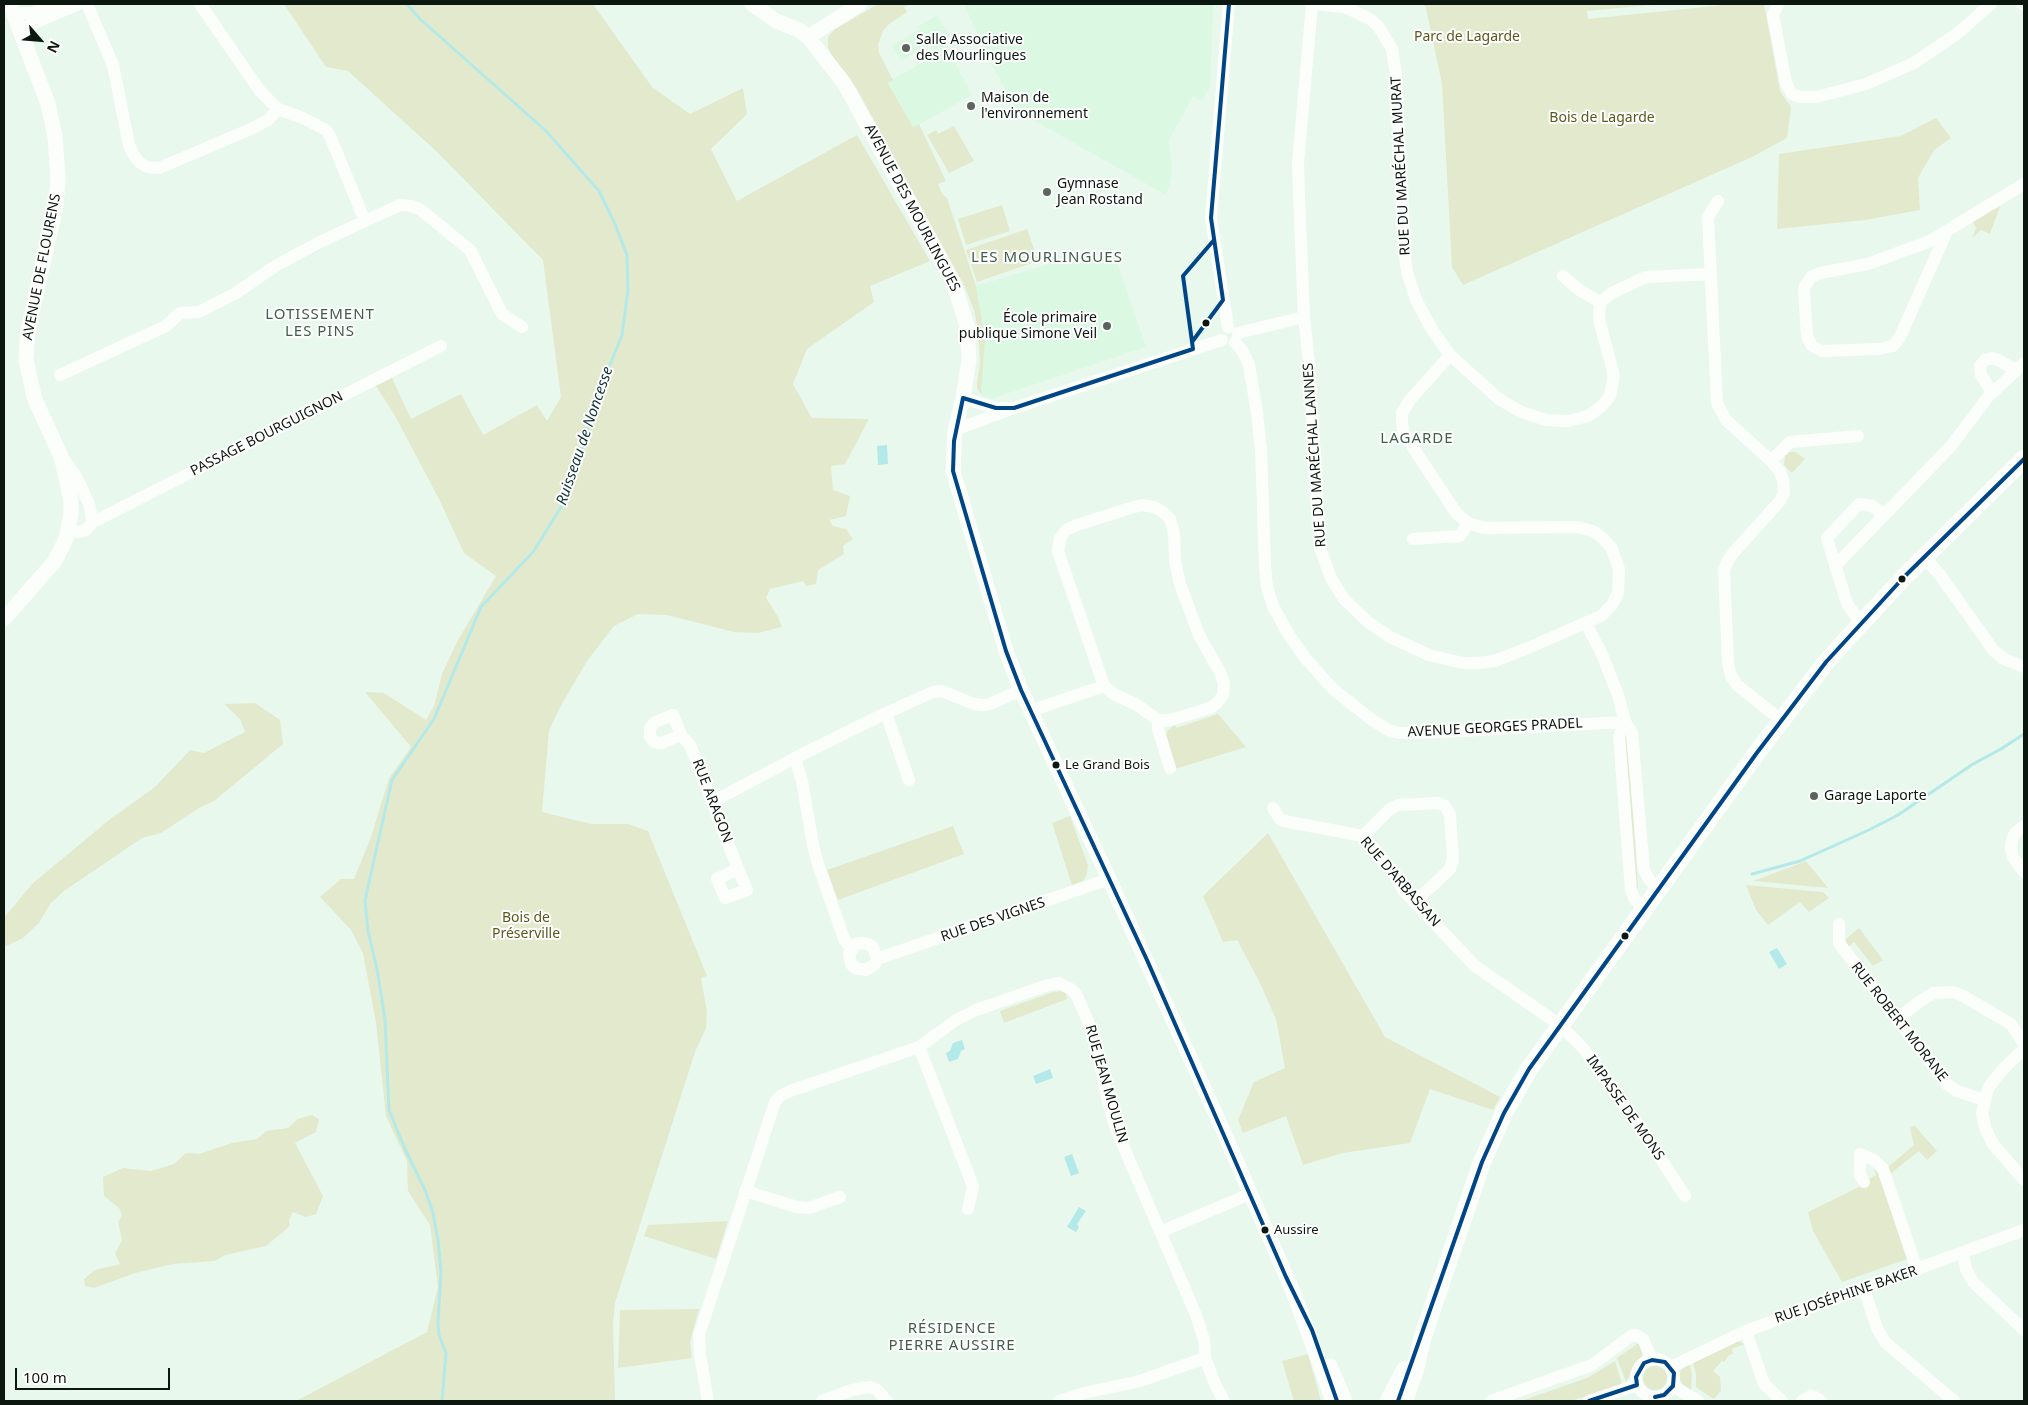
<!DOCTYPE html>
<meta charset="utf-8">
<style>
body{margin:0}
#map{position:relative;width:2028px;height:1405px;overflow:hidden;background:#e9f8ed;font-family:"Noto Sans",sans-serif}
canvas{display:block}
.frame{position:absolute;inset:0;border:5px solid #0b170f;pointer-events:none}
.north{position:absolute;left:15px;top:15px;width:50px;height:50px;-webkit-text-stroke:4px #fff;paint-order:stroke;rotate:117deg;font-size:14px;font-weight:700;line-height:20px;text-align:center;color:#0b170f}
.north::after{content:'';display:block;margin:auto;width:18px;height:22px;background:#0b170f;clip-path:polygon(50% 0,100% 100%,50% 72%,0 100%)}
.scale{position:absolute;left:15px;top:1368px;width:155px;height:22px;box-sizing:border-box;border:2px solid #0b170f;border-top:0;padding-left:6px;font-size:15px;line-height:18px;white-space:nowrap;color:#0b170f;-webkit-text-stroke:4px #fff;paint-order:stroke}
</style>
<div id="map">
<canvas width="2028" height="1405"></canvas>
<div class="frame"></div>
<div class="north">N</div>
<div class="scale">100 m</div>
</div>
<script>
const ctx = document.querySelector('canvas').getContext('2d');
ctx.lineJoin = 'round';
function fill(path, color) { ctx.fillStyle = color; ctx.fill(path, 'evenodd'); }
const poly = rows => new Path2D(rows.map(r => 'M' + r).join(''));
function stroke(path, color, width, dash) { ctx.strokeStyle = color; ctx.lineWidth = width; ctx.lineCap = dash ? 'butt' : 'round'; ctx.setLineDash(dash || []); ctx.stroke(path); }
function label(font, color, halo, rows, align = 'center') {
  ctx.font = font + ' "Noto Sans",sans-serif'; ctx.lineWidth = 4; ctx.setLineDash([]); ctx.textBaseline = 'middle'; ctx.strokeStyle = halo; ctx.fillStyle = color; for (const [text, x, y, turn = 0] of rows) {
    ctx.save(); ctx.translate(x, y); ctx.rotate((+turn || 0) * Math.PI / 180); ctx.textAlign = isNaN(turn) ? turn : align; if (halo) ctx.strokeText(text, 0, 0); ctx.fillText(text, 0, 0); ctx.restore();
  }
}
const built = poly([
 [964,4,1213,4,1210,86,1202,101,1193,97,1169,140,1172,168,1171,181,1166,195,1017,111,986,54],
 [937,15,950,36,943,41,972,95,913,128,888,82,934,56,928,45,901,61,892,46,919,30,917,27],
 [1112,247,1146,347,991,399,981,394,985,341,976,286,1056,262,1055,256,1068,251,1071,259]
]);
const green = poly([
 [284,4,593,4,652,87,690,114,743,88,747,114,711,149,737,201,857,135,930,261,870,286,874,302,807,349,793,384,812,418,869,419,845,464,831,466,833,490,850,496,846,516,829,520,833,526,846,529,853,539,843,546,844,554,818,570,816,584,807,586,803,581,770,589,766,598,778,617,782,627,758,633,734,632,667,615,638,614,614,626,587,661,559,709,549,731,542,812,591,824,628,824,648,831,707,976,701,978,707,1012,706,1028,695,1052,615,1303,613,1323,615,1401,296,1401,427,1332,438,1287,430,1225,408,1191,407,1161,386,1116,376,1023,363,953,351,930,320,897,341,879,354,879,371,837,389,778,411,747,365,692,384,693,426,720,434,706,442,674,458,640,496,576,464,553,439,499,394,414,376,386,392,378,411,419,461,394,483,435,537,405,547,421,561,397,543,260,436,151,348,71,326,67],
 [878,4,909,4,904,7,907,12,888,25,883,31,878,45,879,53,893,80,888,83,913,127,919,124,946,181,938,184,942,194,947,198,976,286,982,321,985,341,981,394,977,388,977,383,980,363,978,330,974,310,965,287,857,89,834,59,828,48,828,37,834,30],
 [1423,4,1662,4,1587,11,1588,19,1733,4,1764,4,1780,91,1791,107,1787,138,1752,157,1463,285,1452,267,1442,84,1426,8],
 [1936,118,1951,138,1934,150,1918,178,1920,210,1865,220,1777,229,1779,154,1901,136],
 [954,126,974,161,949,173,927,135,936,130,938,134],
 [2001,203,1990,234,1981,230,1972,238,1976,228,1972,221],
 [1002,205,1010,231,966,245,958,219],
 [1027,229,1038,261,977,282,966,250],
 [1790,452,1795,452,1805,459,1792,473,1784,465,1785,456],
 [255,703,280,720,283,744,214,801,199,808,161,833,142,838,64,891,50,904,39,923,23,938,4,947,4,918,32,884,109,820,155,787,190,750,204,753,245,732,240,719,224,704],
 [1218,714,1246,747,1175,769,1166,735,1168,730,1175,725,1176,728],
 [1625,735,1628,735,1638,889,1636,887],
 [1070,816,1088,865,1087,874,1083,881,1072,885,1052,823],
 [953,826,964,854,838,900,827,870],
 [1268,833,1385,1037,1500,1097,1493,1110,1430,1089,1410,1143,1343,1153,1303,1165,1286,1116,1243,1133,1238,1120,1254,1082,1285,1068,1276,1019,1260,983,1237,940,1223,942,1203,896],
 [1806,861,1828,888,1753,881,1780,871],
 [1746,885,1823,892,1829,898,1809,912,1800,902,1768,925,1756,910],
 [1859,928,1883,960,1873,966,1854,942,1848,947,1846,944,1846,939],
 [1061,991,1066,994,1067,999,1004,1023,1000,1011,1053,992],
 [312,1115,319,1119,316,1132,295,1143,323,1196,316,1214,306,1217,293,1212,289,1220,290,1226,266,1246,225,1255,215,1261,173,1264,135,1273,94,1288,85,1286,84,1279,95,1270,120,1264,115,1254,122,1240,118,1222,122,1215,119,1208,104,1196,103,1177,123,1168,151,1171,174,1164,186,1153,199,1154,232,1143,257,1139,266,1131,288,1128,298,1119],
 [1914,1125,1937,1151,1927,1160,1919,1151,1890,1174,1887,1168,1914,1145,1910,1128],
 [1873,1167,1877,1168,1910,1258,1842,1282,1813,1231,1808,1212,1859,1187,1859,1185,1876,1175],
 [728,1221,716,1259,644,1236,648,1225],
 [699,1309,690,1342,692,1358,618,1368,620,1310],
 [1738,1341,1745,1344,1732,1349,1733,1354,1729,1355,1724,1362,1722,1361,1713,1371,1720,1377,1721,1391,1714,1399,1696,1387,1696,1374,1693,1363],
 [1640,1342,1643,1351,1642,1356,1626,1382,1617,1358],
 [1308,1354,1321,1401,1294,1401,1282,1361],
 [1615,1361,1622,1384,1571,1401,1521,1401,1587,1378],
 [1689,1362,1692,1374,1691,1391,1684,1386,1679,1378,1681,1370],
 '1643 1378a12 12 0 1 1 24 0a12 12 0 1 1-24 0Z'
]);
const water = poly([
 [887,445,888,464,878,465,877,446],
 [1777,948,1787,964,1779,969,1769,952],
 [962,1040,965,1049,961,1051,958,1059,949,1062,946,1053,950,1051,953,1043],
 [1050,1069,1053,1078,1036,1084,1033,1076],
 [1072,1154,1079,1173,1071,1176,1064,1157],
 [1079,1207,1086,1211,1077,1224,1079,1227,1076,1232,1067,1227]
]);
const stream = poly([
 [407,4,420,19,546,131,599,191,615,224,627,255,628,290,622,335,599,392,565,501,533,552,481,607,434,719,392,780,365,900,368,931,377,969,385,1019,389,1110,405,1149,425,1190,433,1213,438,1240,441,1271,438,1322,439,1335,446,1353,442,1401],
 [1752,874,1800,861,1871,829,1898,815,1973,764,2001,749,2024,734]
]);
const minor = poly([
 [87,4,113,65,129,145,133,154,139,162,147,167,159,168,251,129,268,120,278,109,260,91,200,4],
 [1311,4,1345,7,1370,19,1378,26,1392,49,1396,75,1405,256,1407,272,1416,300,1433,331,1450,355,1499,399,1521,412,1546,420,1568,421,1588,416,1602,406,1610,396,1614,376,1599,319,1600,302,1612,293,1646,277,1711,274],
 [1312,4,1298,163,1299,195,1304,317,1309,362,1320,548,1331,578,1344,599,1368,622,1390,637,1429,655,1463,663,1478,663,1494,661,1521,651,1601,616,1612,605,1618,593,1619,569,1612,549,1604,539,1593,531,1577,527,1484,528,1468,523,1457,514,1408,440,1404,433,1402,424,1402,413,1410,400,1450,355],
 [1778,4,1773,15,1786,83,1792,94,1801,97,1816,97,1866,84,1914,63,1958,33,1991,4],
 [2022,4,2024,5],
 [14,15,21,13,32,13,54,4],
 [20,29,79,4],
 [278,109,303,118,326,130,330,136,365,221,400,205,412,206,421,210,470,250,502,314,522,327],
 [1718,201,1708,217,1717,403,1726,420,1771,461,1780,472,1783,480,1784,492,1780,501,1735,551,1728,560,1724,570,1728,663,1731,676,1737,685,1781,720],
 [1946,233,1900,337,1893,346,1879,349,1822,351,1812,346,1807,336,1804,291,1805,286,1811,277,1820,273,1868,264,1930,241,2024,184],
 [1563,276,1578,289,1600,302],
 [1228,327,1211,218,1229,4],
 [1238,333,1304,317],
 [1235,342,1243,352,1249,365,1257,413,1261,450,1265,566,1267,587,1273,606,1289,635,1306,659,1333,689,1372,720,1390,731,1400,733,1424,733,1625,722],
 [60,375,166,326,180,313,199,312,236,293,277,265,320,242,365,221],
 [1992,392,1981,375,1980,366,1985,360,1992,358,1998,360,2016,370],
 [963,398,996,408,1009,408],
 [955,430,1014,408,1222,340],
 [62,457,77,478,89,504,93,522],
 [1771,461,1790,442,1858,436],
 [69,530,76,532,86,530,93,522,441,346],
 [1413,539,1460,536,1468,523],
 [1924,557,1940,575,1994,651,2004,659,2024,667],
 [1835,566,1951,446,1988,397,2024,363],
 [1861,623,1848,605,1845,597,1827,538,1859,504,1872,506,1885,515],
 [1586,624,1601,652,1618,695,1625,722,1632,733,1644,870,1650,881,1659,887],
 [1030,711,1104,686,1114,694,1137,705,1158,720,1167,721,1210,708,1217,703,1223,695,1224,684,1220,672,1199,635,1180,584,1175,561,1174,534,1170,519,1163,512,1154,507,1142,505,1127,509,1077,525,1066,530,1060,538,1058,551,1104,686],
 [886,713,909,780],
 [1158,720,1158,729,1170,768],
 [1625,722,1619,736,1631,890,1635,900,1644,908],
 [681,735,662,743,654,742,650,736,650,728,655,722,673,715,681,735,690,745,738,869,717,879,725,898,747,890,738,869],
 [795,758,802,781,813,845,818,864,844,939,852,949],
 [712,802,795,758,886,713,933,692,942,691,974,704,983,705,990,704,1021,690],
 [1273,808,1280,819,1284,821,1363,836,1392,870,1403,890,1475,966,1560,1025,1582,1047,1634,1118,1685,1196],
 [2024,826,2015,833,2012,840,2011,849,2013,857,2024,872],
 [1363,836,1390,809,1398,805,1438,803,1445,806,1450,815,1453,860,1450,869,1415,902],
 [1839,924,1839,943,1947,1084,1957,1091,1984,1100],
 [877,959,873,947,868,944,862,943,856,944,849,954,851,964,855,968,866,970,875,964,877,959,1109,879],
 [1897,1019,1919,1002,1933,993,1953,992,1963,996,2011,1024,2024,1044],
 [919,1047,973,1186,968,1209],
 [2024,1049,2004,1068,1988,1088,1982,1114,1986,1130,1993,1144,2024,1180],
 [1864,1182,1860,1175,1860,1154,1874,1160,1883,1169,1917,1270],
 [745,1191,797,1207,809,1208,840,1197],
 [1160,1232,1250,1194],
 [1963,1253,1966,1269,1973,1282,2024,1330],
 [1864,1288,1877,1328,1885,1342,1954,1401],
 [1746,1331,1764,1384,1782,1401],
 '1636 1378a19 19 0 1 1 38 0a19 19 0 1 1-38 0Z',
 [1671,1367,1746,1331,2024,1230],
 [1673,1386,1698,1401],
 [708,1401,700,1355,699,1335,775,1102,780,1096,790,1091,919,1047,956,1020,976,1010,1048,985,1059,983,1071,989,1076,994,1088,1021,1096,1043,1107,1098,1116,1129,1196,1315,1204,1340,1205,1358,1215,1384,1224,1401],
 [822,1401,852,1390,870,1387,877,1390,887,1401],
 [1059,1401,1084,1393,1140,1381,1205,1358],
 [1491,1401,1592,1365,1631,1336,1636,1335,1643,1339,1652,1360],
 [1589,1401,1637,1385],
 [1802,1401,1811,1396,1815,1397,1821,1401]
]);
const tertiary = poly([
 [752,4,776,21,799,30,808,37,844,83,954,284,967,326,969,360,963,398,955,430,953,471,1006,651,1021,690,1109,879,1222,1128,1294,1294,1333,1401],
 [808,37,860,4],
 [4,619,54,562,66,539,71,515,71,500,61,456,35,400,26,360,28,330,56,206,58,178,55,137,48,104,10,4],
 [1330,1366,1345,1401]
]);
const secondary = poly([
 [1389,1401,1405,1370],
 [1404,1401,1415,1370,1422,1339,1482,1162,1504,1113,1529,1069,1756,754,1826,662,1904,577,2024,459]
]);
const bus1 = poly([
 [1193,349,1014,408,996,408,963,398,954,441,953,471,1006,651,1021,690,1147,960,1286,1277,1312,1330,1337,1401],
 [1193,349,1192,342,1223,300,1211,218,1229,4],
 [1193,349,1183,276,1214,240],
 [1637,1385,1636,1377,1644,1363,1652,1360,1665,1362,1674,1373,1673,1386,1664,1395,1655,1397],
 [1398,1401,1482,1162,1504,1113,1529,1069,1756,754,1826,662,1904,577,2024,459],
 [1589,1401,1637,1385]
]);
const markers = [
 [906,48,5,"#59665d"],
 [971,106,5,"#59665d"],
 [1047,192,5,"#59665d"],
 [1206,323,4.5,"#0b170f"],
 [1107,326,5,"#59665d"],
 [1902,579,4.5,"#0b170f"],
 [1056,765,4.5,"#0b170f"],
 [1814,796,5,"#59665d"],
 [1625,936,4.5,"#0b170f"],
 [1265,1230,4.5,"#0b170f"]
];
const busNames = [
 ["Le Grand Bois",1065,765],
 ["Aussire",1274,1230]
];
const parkNames = [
 ["Parc de Lagarde",1467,37],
 ["Bois de Lagarde",1602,118],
 ["Bois de",526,918],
 ["Préserville",526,934]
];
const poiNames = [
 ["Salle Associative",916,40],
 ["des Mourlingues",916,56],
 ["Maison de",981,98],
 ["l'environnement",981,114],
 ["Gymnase",1057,184],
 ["Jean Rostand",1057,200],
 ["École primaire",1097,318,"right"],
 ["publique Simone Veil",1097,334,"right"],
 ["Garage Laporte",1824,796]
];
const streetNames = [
 ["RUE DU MARÉCHAL MURAT",1401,166,-93],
 ["AVENUE DES MOURLINGUES",912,208,62],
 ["AVENUE DE FLOURENS",42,267,-79],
 ["PASSAGE BOURGUIGNON",267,434,-27],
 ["RUE DU MARÉCHAL LANNES",1315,455,-94],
 ["AVENUE GEORGES PRADEL",1495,728,-3],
 ["RUE ARAGON",712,801,69],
 ["RUE D'ARBASSAN",1400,882,49],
 ["RUE DES VIGNES",993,920,-19],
 ["RUE ROBERT MORANE",1899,1022,52],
 ["RUE JEAN MOULIN",1106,1084,74],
 ["IMPASSE DE MONS",1625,1108,55],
 ["RUE JOSÉPHINE BAKER",1846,1295,-19]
];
const neighbourhoodNames = [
 ["LES MOURLINGUES",1047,258],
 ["LOTISSEMENT",320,315],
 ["LES PINS",320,332],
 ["LAGARDE",1417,439],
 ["RÉSIDENCE",952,1329],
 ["PIERRE AUSSIRE",952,1346]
];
const waterNames = [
 ["Ruisseau de Noncesse",585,436,-71]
];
fill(built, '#dbf8e3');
fill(green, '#e3e9cc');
fill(water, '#b3e9e8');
stroke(stream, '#b3e9e8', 3);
stroke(minor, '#fcfefc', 12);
stroke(tertiary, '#fcfefc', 15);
stroke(secondary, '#fcfefc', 18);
stroke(bus1, '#004687', 4);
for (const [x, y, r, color] of markers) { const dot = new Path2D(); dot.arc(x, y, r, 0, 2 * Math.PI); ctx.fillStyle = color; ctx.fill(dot); stroke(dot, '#fff', 2); }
label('13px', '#0b170f', '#fff', busNames, 'left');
label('14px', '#5b581c', '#fff', parkNames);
label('14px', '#0b170f', '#fff', poiNames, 'left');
label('14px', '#0b170f', '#fff', streetNames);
ctx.letterSpacing = '1px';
label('15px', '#415e49', '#fff', neighbourhoodNames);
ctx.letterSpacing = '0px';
label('italic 15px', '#143739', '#fff', waterNames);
</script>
